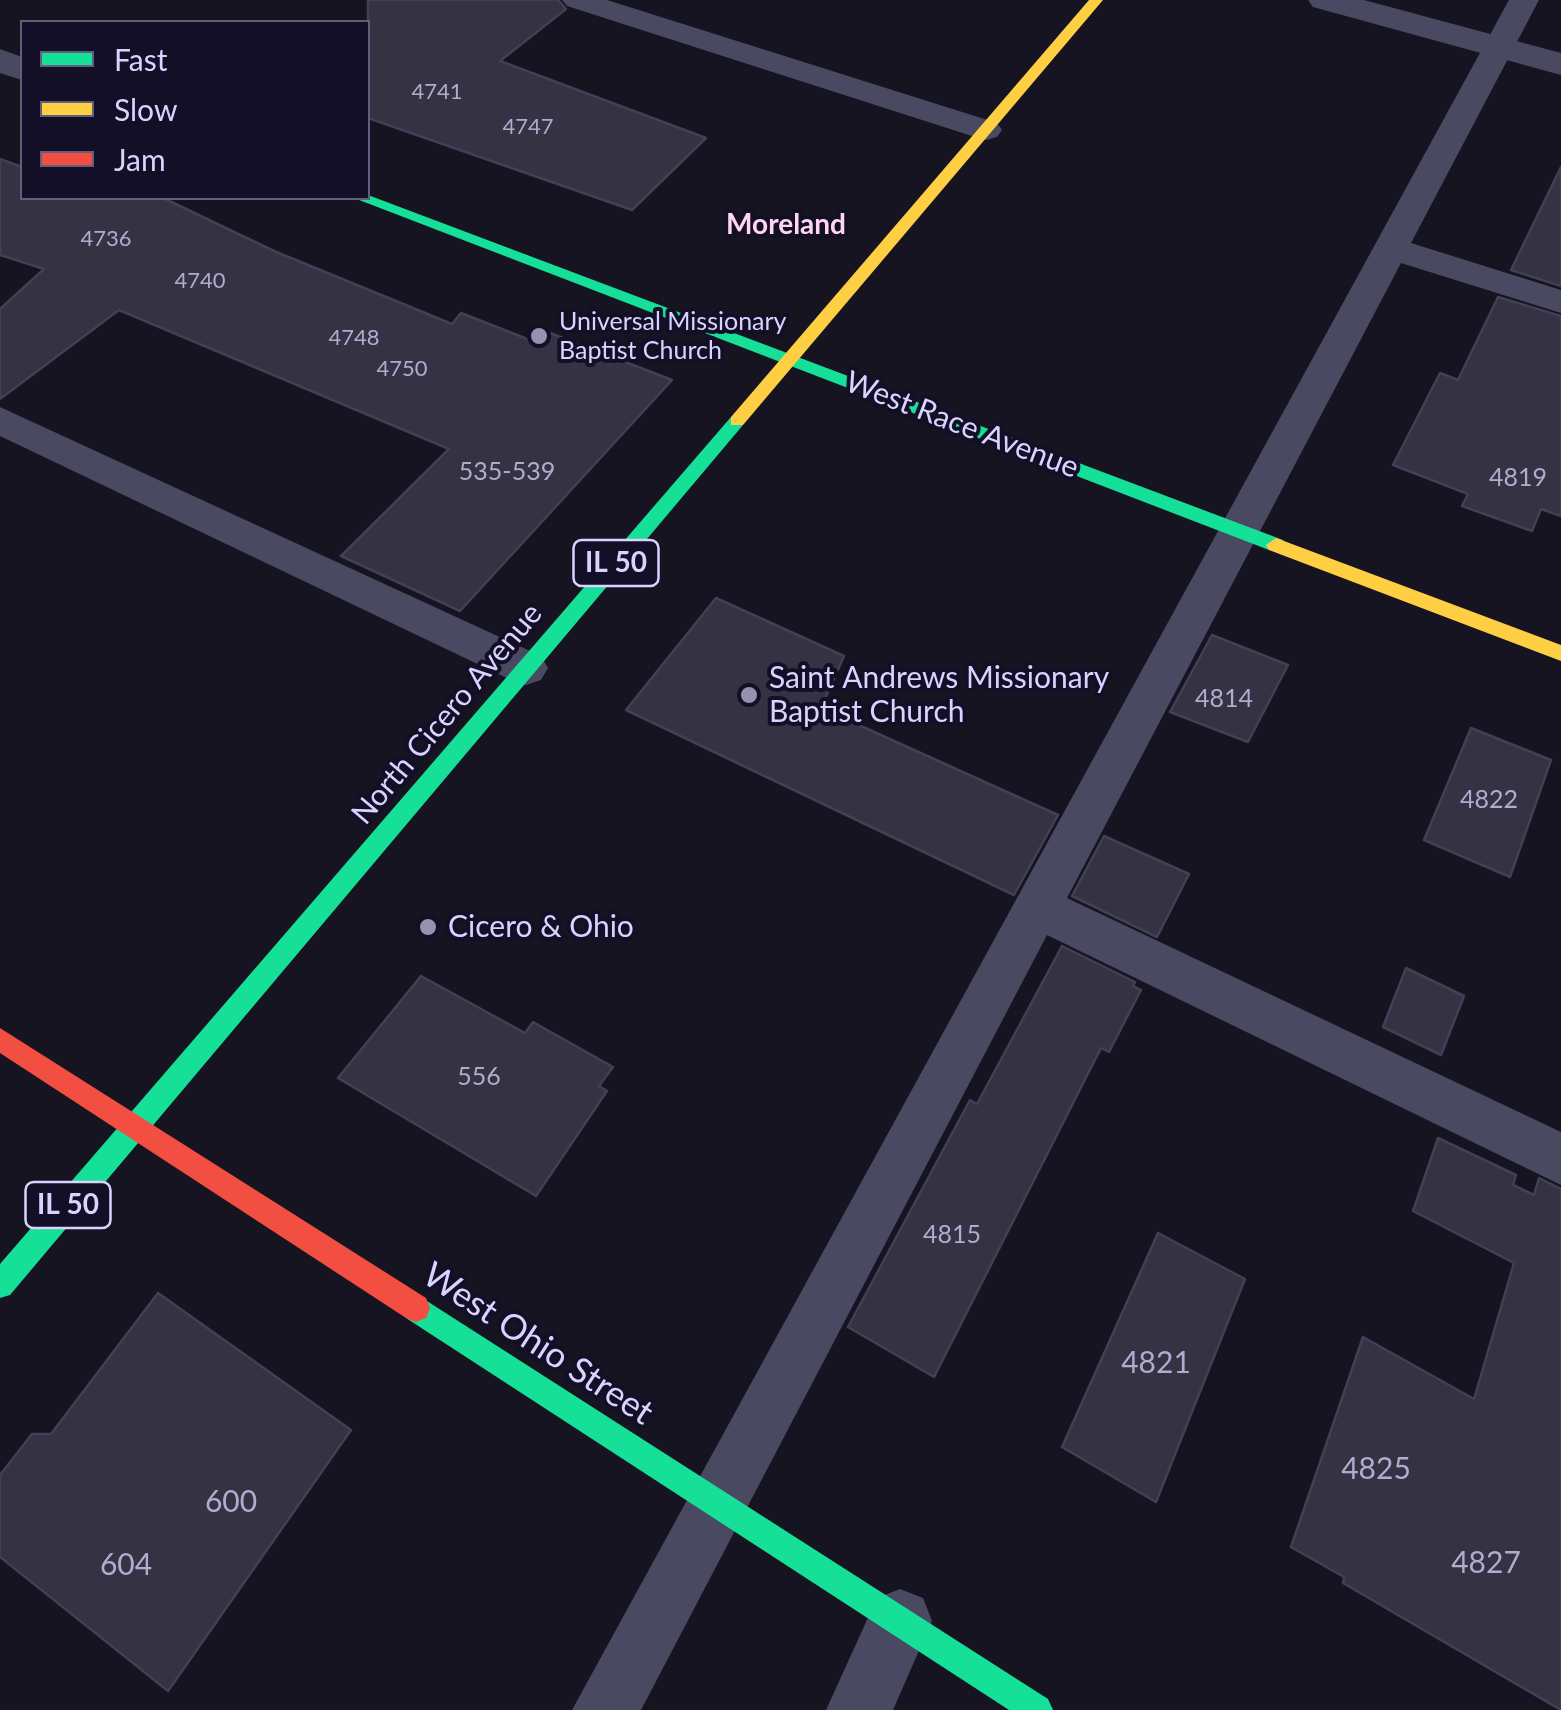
<!DOCTYPE html>
<style>
body{margin:0}
#map{position:relative;width:1561px;height:1710px;overflow:hidden;background:#161421;font-family:Lato,sans-serif}
canvas{display:block}
.legend{position:absolute;left:20px;top:20px;width:350px;height:180px;box-sizing:border-box;background:#130f26;border:2px solid #625e7d;margin:0;padding:12px 18px;list-style:none;font-size:30px;color:#d9d4ff}
.legend li{display:flex;align-items:center;gap:20px;height:50px}
.legend b{width:50px;border:2px solid #625e7d}
</style>
<div id="map">
<canvas width="1561" height="1710"></canvas>
<ul class="legend">
<li><b style="height:12px;background:#16e098"></b>Fast</li>
<li><b style="height:12px;background:#ffcf43"></b>Slow</li>
<li><b style="height:12px;background:#f24e42"></b>Jam</li>
</ul>
</div>
<script>
const ctx = document.querySelector('canvas').getContext('2d');
ctx.lineJoin = 'round';
function fill(path, color) { ctx.fillStyle = color; ctx.fill(path, 'evenodd'); }
const poly = rows => new Path2D(rows.map(r => 'M' + r).join(''));
function stroke(path, color, width, dash) { ctx.strokeStyle = color; ctx.lineWidth = width; ctx.lineCap = dash ? 'butt' : 'round'; ctx.setLineDash(dash || []); ctx.stroke(path); }
function label(font, color, halo, rows, align = 'center') {
  ctx.font = font + ' Lato,sans-serif'; ctx.lineWidth = 8; ctx.setLineDash([]); ctx.textBaseline = 'middle'; ctx.strokeStyle = halo; ctx.fillStyle = color; for (const [text, x, y, turn = 0] of rows) {
    ctx.save(); ctx.translate(x, y); ctx.rotate((+turn || 0) * Math.PI / 180); ctx.textAlign = isNaN(turn) ? turn : align; if (halo) ctx.strokeText(text, 0, 0); ctx.fillText(text, 0, 0); ctx.restore();
  }
}
const building = poly([
 [368,0,558,0,566,9,500,61,706,138,632,210,368,118,368,0],
 [0,159,22,167,22,198,163,198,274,251,452,324,461,313,540,344,550,333,672,380,460,611,341,556,449,449,119,310,0,399,0,309,44,269,0,255,0,159],
 [1561,167,1561,286,1511,270,1561,167],
 [1498,297,1561,316,1561,516,1541,509,1532,531,1462,506,1468,494,1393,465,1440,373,1458,380,1498,297],
 [716,598,844,656,821,708,1058,815,1014,895,626,710,716,598],
 [1212,635,1288,665,1248,742,1170,712,1212,635],
 [1471,728,1551,760,1510,877,1424,840,1471,728],
 [1104,836,1189,874,1157,937,1072,896,1104,836],
 [1062,946,1135,982,1133,986,1141,990,1109,1052,1101,1048,934,1377,848,1327,970,1100,977,1104,1062,946],
 [1406,968,1464,996,1441,1055,1383,1027,1406,968],
 [421,976,525,1033,533,1022,613,1067,599,1086,607,1091,536,1196,338,1078,421,976],
 [1438,1138,1516,1175,1513,1185,1534,1195,1539,1178,1561,1189,1561,1710,1343,1583,1344,1577,1291,1547,1363,1337,1474,1399,1514,1263,1413,1211,1438,1138],
 [1158,1233,1245,1279,1156,1502,1062,1447,1158,1233],
 [158,1293,351,1430,168,1691,0,1557,0,1475,32,1434,51,1434,158,1293]
]);
const lane = poly([
 [562,0,607,0,997,123,1002,130,997,137,986,140,975,137,567,6,562,0],
 [1509,0,1539,0,1411,243,1561,290,1561,313,1401,263,1067,898,1561,1132,1561,1185,1047,935,641,1710,572,1710,1509,0],
 [0,407,541,656,548,668,541,680,526,685,511,680,0,436,0,407],
 [900,1589,923,1598,932,1621,893,1710,826,1710,877,1598,900,1589]
]);
const street = poly([
 [1308,0,1364,0,1561,53,1561,75,1313,7,1308,0],
 [0,49,22,57,22,80,0,73,0,49]
]);
const fast = poly([
 [368,195,1283,540,1286,545,1283,550,1269,550,354,198,368,195],
 [737,415,743,417,743,425,10,1295,0,1298,0,1264,731,417,737,415],
 [416,1294,1048,1699,1053,1710,1009,1710,406,1318,402,1308,406,1298,416,1294]
]);
const slow = poly([
 [1089,0,1103,0,743,425,731,425,731,417,1089,0],
 [1276,538,1561,645,1561,661,1269,550,1266,545,1276,538]
]);
const jam = poly([
 [0,1028,426,1298,430,1308,426,1318,416,1322,406,1318,0,1053,0,1028]
]);
const markers = [
 [539,336,10,"#9591b1"],
 [749,695,10,"#9591b1"],
 [428,927,10,"#9591b1"]
];
const farNumbernames = [
 ["4741",437,92],
 ["4747",528,127],
 ["4736",106,239],
 ["4740",200,281],
 ["4748",354,338],
 ["4750",402,369]
];
const farPoinames = [
 ["Universal Missionary",559,322],
 ["Baptist Church",559,351]
];
const numberNames = [
 ["535-539",507,472],
 ["4819",1518,478],
 ["4814",1224,699],
 ["4822",1489,800],
 ["556",479,1077],
 ["4815",952,1235]
];
const farNeighbourhoodnames = [
 ["Moreland",786,225]
];
const shields = [
 [616,563,85],
 [68,1205,85]
];
const shieldNames = [
 ["IL 50",616,563],
 ["IL 50",68,1205]
];
const streetNames = [
 ["West Race Avenue",962,425,21],
 ["North Cicero Avenue",447,714,-50]
];
const poiNames = [
 ["Saint Andrews Missionary",769,678],
 ["Baptist Church",769,712],
 ["Cicero & Ohio",448,927]
];
const nearNumbernames = [
 ["4821",1156,1363],
 ["4825",1376,1469],
 ["600",231,1502],
 ["4827",1486,1563],
 ["604",126,1565]
];
const nearStreetnames = [
 ["West Ohio Street",538,1344,33]
];
fill(building, '#343243');
stroke(building, '#433f54', 2.5);
fill(lane, '#4a4962');
fill(street, '#4a4962');
fill(fast, '#16e098');
fill(slow, '#ffcf43');
fill(jam, '#f24e42');
for (const [x, y, r, color] of markers) { const dot = new Path2D(); dot.arc(x, y, r, 0, 2 * Math.PI); ctx.fillStyle = color; ctx.fill(dot); stroke(dot, '#130f26', 4); }
label('22px', '#b0acd0', null, farNumbernames);
label('25px', '#d9d4ff', '#130f26', farPoinames, 'left');
label('25px', '#b0acd0', null, numberNames);
label('bold 28px', '#ffd6f0', '#130f26', farNeighbourhoodnames);
for (const [x, y, w] of shields) { const box = new Path2D(); box.roundRect(x - w / 2, y - 23, w, 46, 8); ctx.fillStyle = '#130f26'; ctx.fill(box); stroke(box, '#d9d4ff', 2.5); }
label('bold 28px', '#d9d4ff', null, shieldNames);
label('30px', '#d9d4ff', '#130f26', streetNames);
label('30px', '#d9d4ff', '#130f26', poiNames, 'left');
label('30px', '#b0acd0', null, nearNumbernames);
label('35px', '#d9d4ff', '#130f26', nearStreetnames);
</script>
